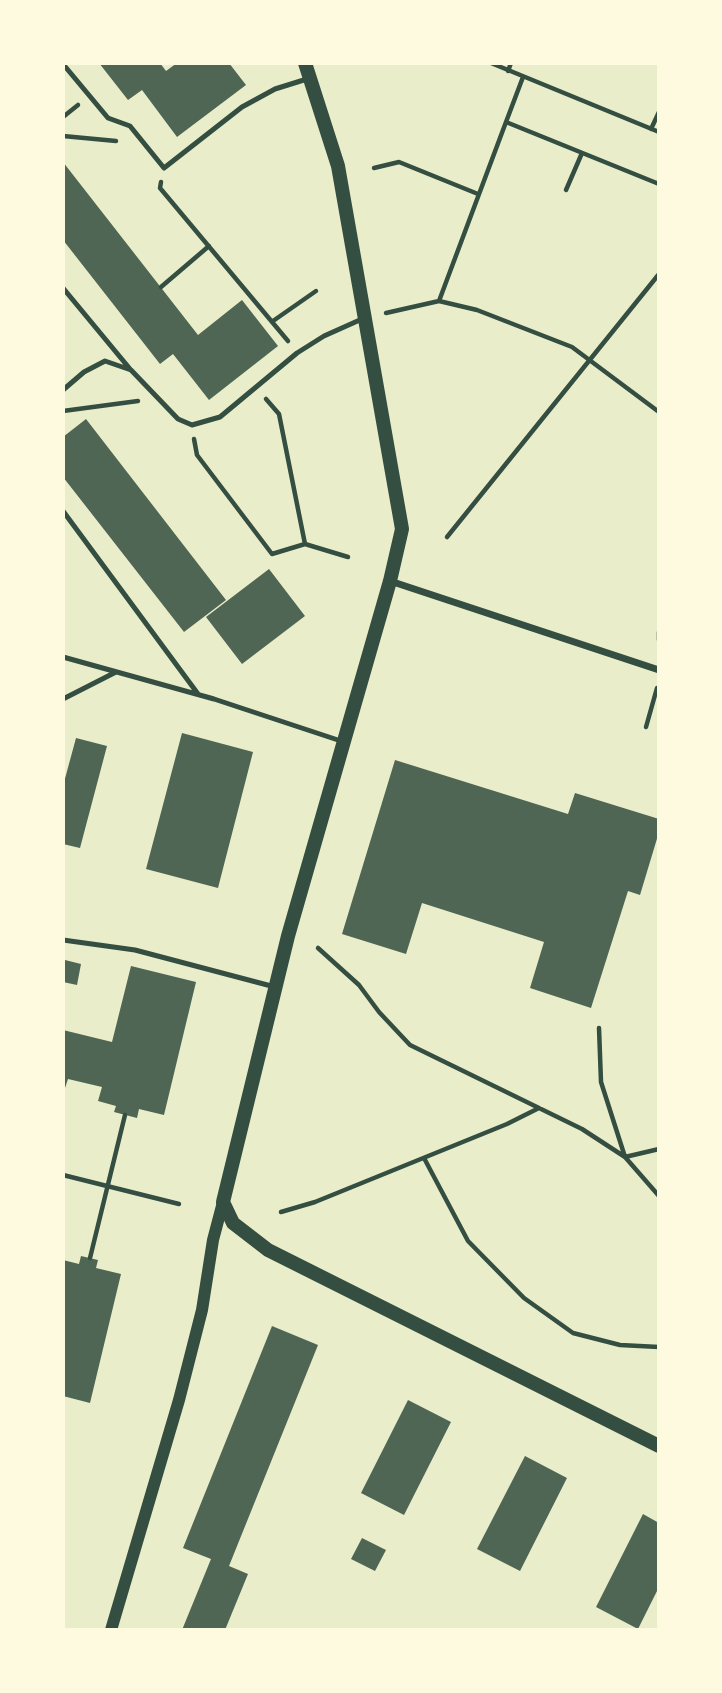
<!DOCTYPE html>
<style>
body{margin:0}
#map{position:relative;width:722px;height:1693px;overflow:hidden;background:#e9edc9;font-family:"Open Sans",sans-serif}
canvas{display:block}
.frame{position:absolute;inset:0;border:65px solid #fefae0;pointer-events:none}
</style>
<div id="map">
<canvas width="722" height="1693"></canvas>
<div class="frame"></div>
</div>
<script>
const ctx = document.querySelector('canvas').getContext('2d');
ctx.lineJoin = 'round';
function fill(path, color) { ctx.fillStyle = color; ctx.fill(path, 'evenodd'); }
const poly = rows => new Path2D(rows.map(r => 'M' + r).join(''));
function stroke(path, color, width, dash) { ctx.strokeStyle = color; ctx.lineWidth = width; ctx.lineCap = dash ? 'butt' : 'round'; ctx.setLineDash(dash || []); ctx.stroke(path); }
const building = poly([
 [99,63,160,63,166,71,177,63,229,63,246,85,177,137,142,90,128,100],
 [63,162,198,335,242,300,278,346,209,400,173,354,160,364,63,240],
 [86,419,226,600,184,632,63,477,63,437],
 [269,569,305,616,242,664,206,617],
 [182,733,253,752,218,888,146,869],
 [76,738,107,746,80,848,63,844,63,786],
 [395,760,568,814,575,793,659,819,659,832,640,895,628,891,591,1008,530,988,544,942,422,903,406,954,342,934],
 [65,960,81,964,77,985,63,982],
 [131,966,196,982,164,1115,139,1109,137,1118,114,1112,116,1106,98,1101,102,1087,68,1079,63,1094,63,1030,112,1042],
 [81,1256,98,1260,96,1268,121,1274,90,1403,63,1396,63,1260,79,1264],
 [272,1326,318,1345,229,1566,248,1574,225,1630,182,1630,211,1559,183,1548],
 [408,1400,451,1422,404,1515,361,1493],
 [525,1456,567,1478,520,1571,477,1549],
 [643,1514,659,1523,659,1587,638,1629,596,1607],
 [362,1538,386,1550,375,1571,351,1559]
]);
const path = poly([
 [491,63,659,132],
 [508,71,511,63],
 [63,117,78,105],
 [506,122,523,77],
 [651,129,659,112],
 [63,136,116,141],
 [374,168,399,162,478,194],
 [161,182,160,188,288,341],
 [566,190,582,153],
 [161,287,209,246],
 [439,301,506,122,659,184],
 [386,313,439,301,477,310,572,347,659,412],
 [273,321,316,291],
 [266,399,279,414,305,544,348,557],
 [63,411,138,401],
 [194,439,197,455,272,554,305,544],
 [447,537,659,274],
 [659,632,659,640],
 [646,727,657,688],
 [318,948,359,985,379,1012,410,1045,582,1129,625,1157,659,1149],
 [599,1028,601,1082,625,1157,659,1196],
 [424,1158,468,1241,524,1298,573,1333,620,1345,659,1347],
 [63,1175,179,1204],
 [281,1212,315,1202,507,1124,539,1108],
 [90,1258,125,1115]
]);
const service = poly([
 [63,64,108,118,130,126,164,168,242,107,275,89,307,79],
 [63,288,130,369],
 [63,390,84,372,105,361,131,370,178,419,192,425,220,417,297,353,324,336,362,319],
 [63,511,198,694],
 [63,657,214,699,341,741],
 [63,699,116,672],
 [63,940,135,950,275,987]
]);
const minor = poly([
 [390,581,659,670]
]);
const tertiary = poly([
 [111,1630,179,1400,202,1310,213,1240,223,1202]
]);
const secondary = poly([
 [305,63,338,166,402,529,390,581,288,936,223,1202,233,1223,268,1250,659,1446]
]);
fill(building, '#4f6655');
stroke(path, '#344e41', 4.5);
stroke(service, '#344e41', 5);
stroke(minor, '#344e41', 7);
stroke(tertiary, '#344e41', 12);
stroke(secondary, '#344e41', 14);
</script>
